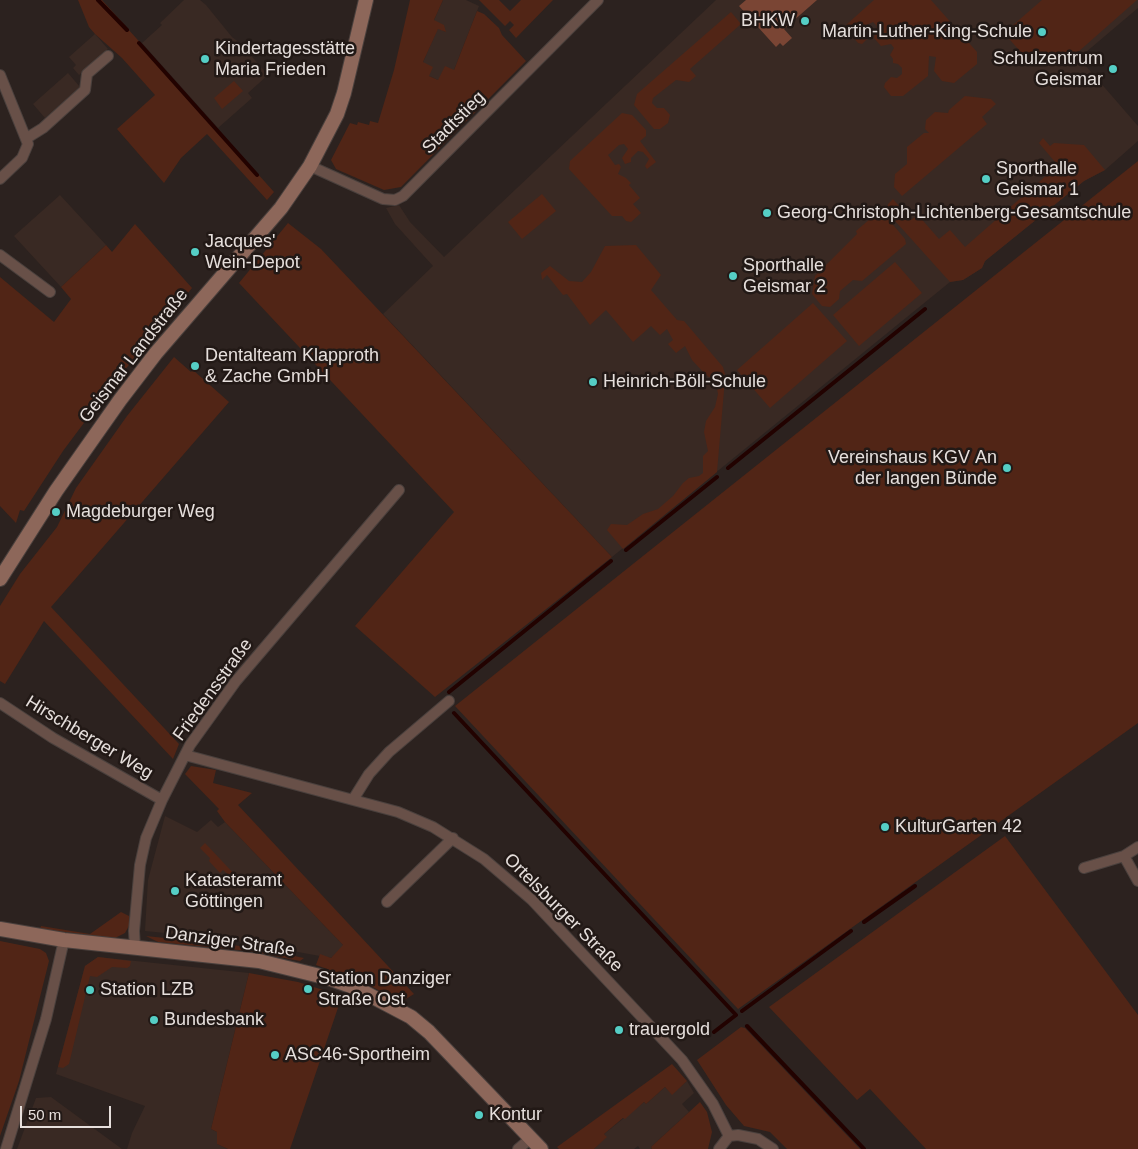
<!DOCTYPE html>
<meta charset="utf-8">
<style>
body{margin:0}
#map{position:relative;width:1138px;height:1149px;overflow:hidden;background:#2c221f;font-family:Helvetica,sans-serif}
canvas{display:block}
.scale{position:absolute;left:20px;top:1106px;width:91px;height:22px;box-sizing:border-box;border:2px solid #e6dfdc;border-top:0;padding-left:6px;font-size:15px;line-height:18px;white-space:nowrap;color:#e6dfdc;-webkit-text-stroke:4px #221916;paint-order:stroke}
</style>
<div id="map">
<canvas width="1138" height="1149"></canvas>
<div class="scale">50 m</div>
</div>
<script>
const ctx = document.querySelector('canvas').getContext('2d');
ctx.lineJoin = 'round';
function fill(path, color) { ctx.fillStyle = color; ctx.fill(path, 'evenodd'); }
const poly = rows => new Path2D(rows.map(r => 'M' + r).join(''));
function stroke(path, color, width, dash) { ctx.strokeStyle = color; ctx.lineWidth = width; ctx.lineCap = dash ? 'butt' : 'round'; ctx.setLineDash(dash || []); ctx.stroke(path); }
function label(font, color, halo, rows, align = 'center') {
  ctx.font = font + ' Helvetica,sans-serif'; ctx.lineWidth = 5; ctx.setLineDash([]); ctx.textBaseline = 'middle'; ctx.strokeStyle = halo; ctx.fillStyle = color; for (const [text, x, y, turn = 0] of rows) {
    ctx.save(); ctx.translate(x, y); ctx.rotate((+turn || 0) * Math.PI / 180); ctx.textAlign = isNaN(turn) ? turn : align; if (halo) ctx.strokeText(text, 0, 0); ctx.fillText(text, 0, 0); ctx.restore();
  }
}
const built = poly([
 [184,0,200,0,206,5,232,37,240,43,268,75,248,93,252,98,218,128,142,43,162,25,160,23],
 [443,0,466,0,479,6,454,70,438,80,429,76,423,62,438,28,446,32,434,20],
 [716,0,1138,0,1138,8,1079,58,1138,126,1138,141,1105,170,1084,181,985,261,982,268,963,280,950,282,612,557,383,314,433,266,395,224,386,208,399,205,410,222,444,257],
 [95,34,108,49,79,75,73,68,76,65,69,57],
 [68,73,80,87,45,118,33,104],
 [60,195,106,245,61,287,14,236],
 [165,816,197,832,211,820,218,827,225,822,344,946,331,958,226,939,145,931,148,880],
 [98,957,249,973,211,1129,217,1132,217,1144,228,1149,127,1149,132,1133,145,1106,56,1074,85,966],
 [687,1081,694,1093,682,1104,689,1112,651,1147,652,1149,640,1149,638,1146,634,1149,594,1149,606,1137,604,1134,644,1102,646,1104,665,1087,672,1094],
 [51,1097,122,1149,17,1149,36,1098]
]);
const green = poly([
 [78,0,102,0,274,192,267,200,207,134,181,158,164,183,117,129,155,95,122,58,95,34,89,27],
 [410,0,443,0,434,20,444,25,446,32,438,29,423,62,433,67,429,76,438,80,445,66,454,70,477,11,484,14,499,28,502,35,526,61,401,187,384,190,336,169,331,160,350,123,357,125,358,122,369,125,370,121,378,123,394,70],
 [479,0,499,0,510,11,521,0,553,0,516,38,509,30,514,25,510,21,505,26],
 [874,0,931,0,977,52,977,64,954,83,942,81,934,71,936,57,929,56,928,76,903,96,891,96,884,87,885,83,891,77,897,78,902,74,902,68,898,64,893,63,893,59,890,55,894,48,891,44,881,46,874,38,877,26,873,22,864,26,864,30,868,38,862,44,858,43,846,29,846,25],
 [1042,0,1137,0,1078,52,1032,65,1004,33],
 [731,12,741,24,690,69,696,76,689,82,676,80,653,98,652,103,657,108,664,108,670,115,668,123,660,129,654,129,634,105,637,94],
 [234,81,243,91,222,109,214,98],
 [965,96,991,99,996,104,982,117,987,124,902,196,894,187,895,174,907,164,907,147,924,133,929,133,925,129,926,120,935,112,948,113,949,110],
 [622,113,632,115,646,130,646,136,640,141,656,162,647,169,645,166,649,159,643,152,638,151,631,158,631,162,625,164,622,158,628,149,624,144,619,145,608,155,615,165,619,164,621,167,618,174,626,178,631,183,629,185,640,198,633,204,641,213,631,222,626,221,622,216,612,216,569,169,570,161],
 [1043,138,1050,146,1054,143,1084,145,1105,170,1084,181,985,261,982,268,963,280,950,282,887,212,888,204,893,199,911,220,918,215,939,239,950,230,965,247,1048,174,1046,170,1055,162,1039,143],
 [1138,161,1138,723,738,1009,455,706],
 [542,194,556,211,522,239,508,222],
 [878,212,883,213,905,239,906,244,862,281,853,280,840,291,839,299,830,307,822,306,812,294,815,276,857,234,856,231],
 [288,223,321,249,612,557,435,697,355,626,454,512,239,283],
 [135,224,192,288,110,388,63,451,24,511,20,510,16,523,0,506,0,277,54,322,71,299,61,287,106,245,112,252],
 [636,245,661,275,651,290,677,320,684,321,723,367,725,374,723,376,709,377,705,374,692,360,685,346,676,353,668,344,673,340,667,329,660,335,651,326,633,342,606,310,590,325,567,294,563,295,547,275,542,280,541,273,550,266,569,281,582,282,591,272,605,246],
 [895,262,922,293,859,346,833,315],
 [813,303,847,341,770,408,737,370],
 [174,357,191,372,193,370,229,402,51,607,179,744,173,759,44,621,5,684,0,681,0,606,20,574,57,527,76,488,127,416],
 [725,379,717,472,623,549,607,530,611,524,627,525,643,514,658,509,673,496,683,483,689,478,699,476,703,473,703,456,708,451,704,432,706,421,715,407,718,394,716,383],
 [191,766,216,770,213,783,252,793,238,805,414,994,401,1002,363,982,316,965,320,954,331,958,343,945,225,822,217,811,219,809,185,774],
 [1005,836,1138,1015,1138,1149,926,1149,870,1089,857,1100,769,1007],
 [205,843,237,877,234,880,223,870,220,873,209,861,210,858,200,848],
 [121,912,129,916,130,924,125,933,115,938,40,929,41,926,90,934],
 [146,936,250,947,304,958,300,961,249,951,158,942],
 [0,941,40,949,46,953,49,961,19,1081,0,1136],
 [98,957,131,961,130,966,127,968,112,967,97,977,90,976,69,1064,63,1068,58,1067,85,966],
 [249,973,298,982,342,996,290,1149,228,1149,217,1144,217,1132,211,1129],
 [741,1027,745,1028,860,1149,787,1149,770,1132,744,1126,726,1105,697,1060],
 [672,1064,687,1081,672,1095,665,1087,646,1104,644,1102,625,1119,623,1118,604,1134,607,1137,594,1149,559,1149,557,1147],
 [700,1102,707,1112,712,1132,708,1149,652,1149,651,1147]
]);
const forest = poly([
 [746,0,817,0,784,29,792,38,783,46,780,43,776,47,739,6]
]);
const stream = poly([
 [98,0,127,30],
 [139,43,257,175],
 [728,468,925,309],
 [626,550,717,477],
 [449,692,611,561],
 [454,713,736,1015,714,1032],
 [864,922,915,886],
 [742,1011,851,931],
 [747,1026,864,1149]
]);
const street = poly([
 [0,75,28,144,22,158,0,179],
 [27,138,43,128,85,90,87,74,108,56],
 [310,166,383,199,395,200,403,196,598,0],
 [0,255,50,292],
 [0,703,53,738,162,800],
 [185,755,398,812,433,827,484,859,532,900,682,1060,713,1104,729,1136,719,1149],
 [354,798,369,774,389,752,449,701],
 [1124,856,1138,881],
 [1084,868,1124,856,1138,847],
 [387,902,453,838],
 [135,948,134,931,140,865,146,838,162,800,190,745,236,681,399,490],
 [729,1136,738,1135,758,1139,773,1149],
 [6,1149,46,1019,64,940],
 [518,1149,531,1138]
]);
const secondary = poly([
 [0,579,56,491,120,400,156,353,281,208,310,166,337,114,344,93,366,0],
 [0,929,64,940,259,961,328,978,356,988,411,1017,429,1032,541,1149]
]);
const markers = [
 [805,21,5,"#55cec5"],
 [1042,32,5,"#55cec5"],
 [205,59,5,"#55cec5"],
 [1113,69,5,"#55cec5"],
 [986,179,5,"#55cec5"],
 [767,213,5,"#55cec5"],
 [195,252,5,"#55cec5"],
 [733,276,5,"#55cec5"],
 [195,366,5,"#55cec5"],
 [593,382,5,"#55cec5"],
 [1007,468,5,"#55cec5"],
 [56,512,5,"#55cec5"],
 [885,827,5,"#55cec5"],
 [175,891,5,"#55cec5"],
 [308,989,5,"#55cec5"],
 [90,990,5,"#55cec5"],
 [154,1020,5,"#55cec5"],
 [619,1030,5,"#55cec5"],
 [275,1055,5,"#55cec5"],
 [479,1115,5,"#55cec5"]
];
const poiNames = [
 ["BHKW",795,21,"right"],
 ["Martin-Luther-King-Schule",1032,32,"right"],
 ["Kindertagesstätte",215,49],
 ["Maria Frieden",215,70],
 ["Schulzentrum",1103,59,"right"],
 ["Geismar",1103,80,"right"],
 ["Sporthalle",996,169],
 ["Geismar 1",996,190],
 ["Georg-Christoph-Lichtenberg-Gesamtschule",777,213],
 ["Jacques'",205,242],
 ["Wein-Depot",205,263],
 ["Sporthalle",743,266],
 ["Geismar 2",743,287],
 ["Dentalteam Klapproth",205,356],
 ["& Zache GmbH",205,377],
 ["Heinrich-Böll-Schule",603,382],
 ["Vereinshaus KGV An",997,458,"right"],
 ["der langen Bünde",997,479,"right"],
 ["Magdeburger Weg",66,512],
 ["KulturGarten 42",895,827],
 ["Katasteramt",185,881],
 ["Göttingen",185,902],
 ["Station Danziger",318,979],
 ["Straße Ost",318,1000],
 ["Station LZB",100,990],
 ["Bundesbank",164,1020],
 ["trauergold",629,1030],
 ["ASC46-Sportheim",285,1055],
 ["Kontur",489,1115]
];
const streetNames = [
 ["Stadtstieg",454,123,-45],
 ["Geismar Landstraße",134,356,-52],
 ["Friedensstraße",213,690,-54],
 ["Hirschberger Weg",89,738,31],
 ["Ortelsburger Straße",563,913,45],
 ["Danziger Straße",230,942,8]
];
fill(built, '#392923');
fill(green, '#512516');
fill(forest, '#7a4534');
stroke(stream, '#220200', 4);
stroke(street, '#4a403d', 12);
stroke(secondary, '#4a403d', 16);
stroke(street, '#685048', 10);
stroke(secondary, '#8d675a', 14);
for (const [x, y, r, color] of markers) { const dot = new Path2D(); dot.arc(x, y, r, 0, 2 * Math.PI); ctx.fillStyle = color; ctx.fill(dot); stroke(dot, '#221916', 2); }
label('18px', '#e6dfdc', '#221916', poiNames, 'left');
label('18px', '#e6dfdc', '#221916', streetNames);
</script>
